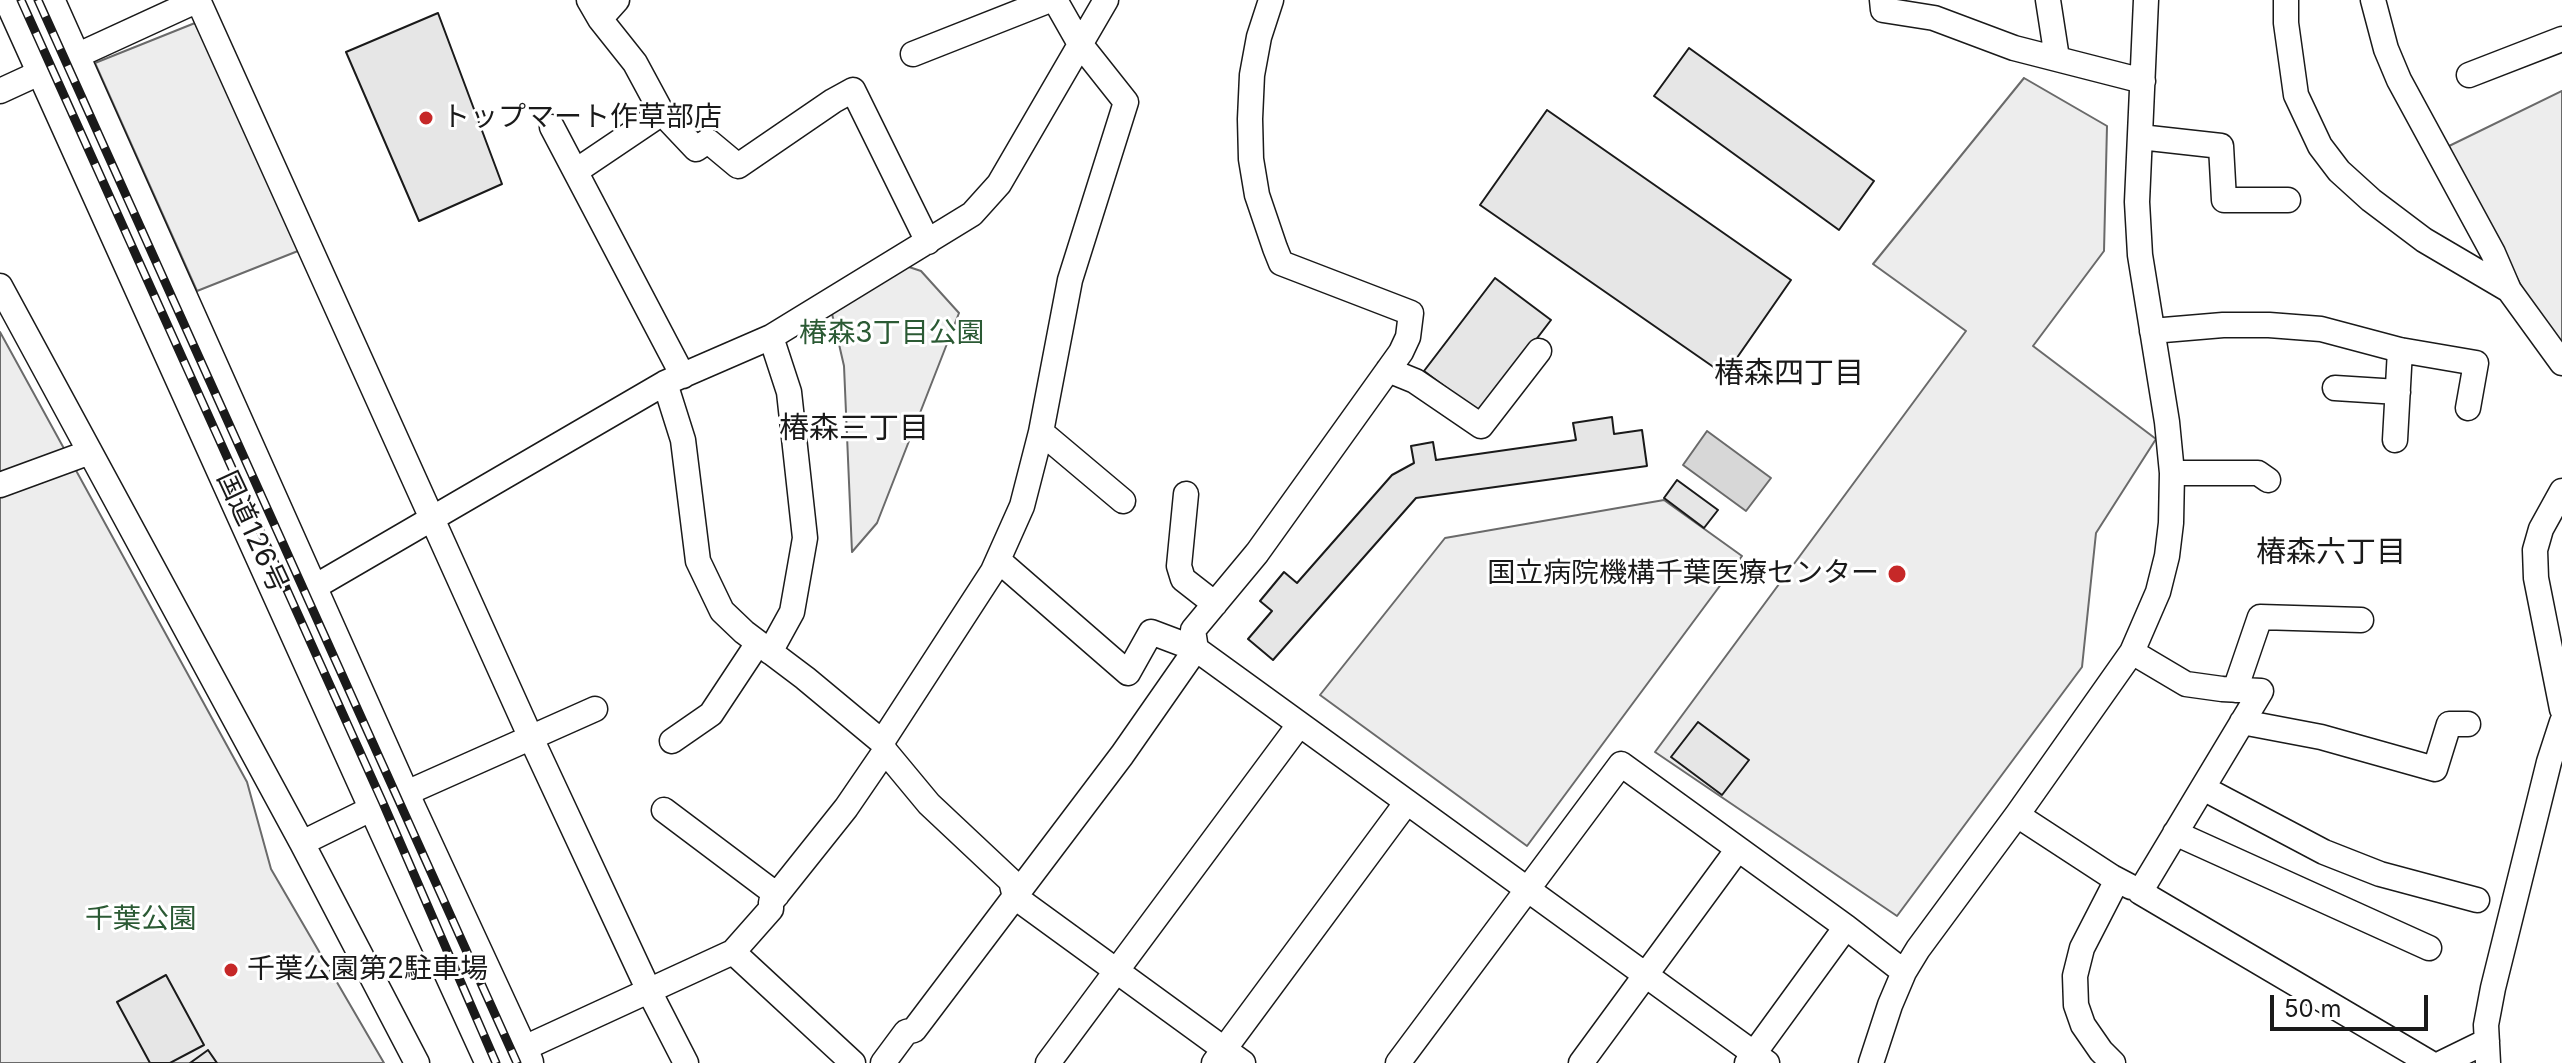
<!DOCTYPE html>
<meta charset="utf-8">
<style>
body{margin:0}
#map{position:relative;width:2562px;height:1063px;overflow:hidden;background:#fff;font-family:Inter,sans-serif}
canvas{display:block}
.scale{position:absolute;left:2270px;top:995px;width:158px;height:36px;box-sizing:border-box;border:4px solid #1a1a1a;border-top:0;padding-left:10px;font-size:24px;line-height:28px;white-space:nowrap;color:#1a1a1a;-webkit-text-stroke:6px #fff;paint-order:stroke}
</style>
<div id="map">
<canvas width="2562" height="1063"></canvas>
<div class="scale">50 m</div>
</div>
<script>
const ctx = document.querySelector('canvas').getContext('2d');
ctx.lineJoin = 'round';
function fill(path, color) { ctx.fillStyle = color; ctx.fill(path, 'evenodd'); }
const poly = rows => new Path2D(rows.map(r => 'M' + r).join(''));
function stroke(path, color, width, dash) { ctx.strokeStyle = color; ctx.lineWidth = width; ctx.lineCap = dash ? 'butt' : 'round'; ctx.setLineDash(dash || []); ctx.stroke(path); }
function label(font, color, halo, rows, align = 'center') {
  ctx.font = font + ' Inter,"Noto Sans JP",sans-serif'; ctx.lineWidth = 6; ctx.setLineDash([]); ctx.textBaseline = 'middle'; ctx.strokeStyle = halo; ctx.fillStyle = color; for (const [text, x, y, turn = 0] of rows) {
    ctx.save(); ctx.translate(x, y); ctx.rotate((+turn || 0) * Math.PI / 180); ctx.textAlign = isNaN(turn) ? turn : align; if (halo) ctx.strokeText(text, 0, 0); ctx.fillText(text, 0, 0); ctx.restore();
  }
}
const built = poly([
 [195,23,303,249,197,291,95,63,195,23],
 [2024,78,2107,126,2104,251,2033,346,2156,439,2096,533,2082,667,1897,916,1655,752,1966,331,1873,264,2024,78],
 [2562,91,2562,343,2526,295,2447,147,2562,91],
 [900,264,921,271,959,313,877,523,852,552,844,366,830,305,900,264],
 [0,332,247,782,271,869,384,1063,0,1063,0,332],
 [1664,500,1742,556,1527,846,1320,695,1445,538,1664,500]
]);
const water = poly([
 [1707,431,1771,478,1746,511,1683,465,1707,431]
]);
const building = poly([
 [438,13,502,184,419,221,346,52,438,13],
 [1689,48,1874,181,1839,230,1654,96,1689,48],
 [1547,110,1791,280,1725,375,1480,205,1547,110],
 [1495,278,1551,320,1480,413,1424,371,1495,278],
 [1612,417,1614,434,1642,430,1647,466,1416,498,1273,660,1248,639,1272,611,1260,601,1284,572,1297,583,1392,475,1414,463,1411,446,1433,442,1436,460,1576,440,1573,423,1612,417],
 [1677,480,1718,510,1704,528,1664,498,1677,480],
 [1698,722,1749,760,1722,795,1671,757,1698,722],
 [166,975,204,1045,170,1063,150,1063,117,1002,166,975],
 [208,1050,217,1063,190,1063,208,1050]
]);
const minor = poly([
 [198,0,531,738,649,991,686,1063],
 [1882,0,1883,10,1934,18,2014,48,2143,81],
 [2048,0,2057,58],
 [2286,0,2286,23,2296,95,2320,146,2339,171,2371,200,2424,240,2509,290],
 [2373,0,2386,49,2399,80,2493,253,2509,290,2562,363],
 [600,19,617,0],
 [913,54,1050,0],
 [2469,75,2562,39],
 [0,91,198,0],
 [662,113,696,149,708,141,738,166,833,101,853,90,928,242],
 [552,127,683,376],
 [2140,137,2221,146,2224,200,2288,200],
 [576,171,662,113,635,63,600,19,589,0],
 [0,286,302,843,417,1063],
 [2152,331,2223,325,2269,325,2321,329,2400,350,2476,363,2468,408],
 [1388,370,1415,381,1481,426,1539,351],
 [665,383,683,440,698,561,722,611,744,632,805,678,882,742,885,751,929,804,1011,881,1015,897,1243,1063],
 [2335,388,2398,392],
 [1041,432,1123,501],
 [2395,440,2400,350],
 [2172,473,2258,473,2268,480],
 [0,485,90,452],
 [2562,491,2541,529,2535,550,2536,578,2562,709],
 [1186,494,1179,566,1183,579,1215,604],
 [998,560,1128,673,1151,632,1196,649,1767,1063],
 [311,589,665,383,771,337,972,214,999,184,1106,0],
 [770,652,792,612,805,538,789,392,771,337],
 [2132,652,2186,684,2222,689,2261,691,2140,892,2430,1063],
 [2235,690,2260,617,2361,620],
 [2242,722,2321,737,2435,769,2449,724,2468,724],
 [672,741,711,714,758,643],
 [882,742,993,571,1022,506,1041,432,1070,280,1126,102,1080,44,1055,0],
 [2203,788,2324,852,2380,874,2477,900],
 [664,810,777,895],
 [2017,815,2112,877,2131,887],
 [2175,833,2429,948],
 [302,843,375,807,595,709],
 [733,952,853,1063],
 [520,1050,733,952,771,909,771,902,846,808,885,751],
 [883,1063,906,1032,914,1030,1122,755,1196,649,1193,630,1257,553,1401,352,1408,337,1411,313,1281,263,1275,248,1257,195,1251,159,1250,119,1252,75,1259,37,1271,0],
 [1048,1063,1299,725],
 [1214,1063,1407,802],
 [1398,1063,1621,764,1846,927,1904,972],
 [1581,1063,1738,849],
 [1747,1063,1846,927],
 [1871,1063,1890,1005,1904,972,1918,949,2017,815,2132,652,2158,592,2167,556,2171,523,2172,473,2167,422,2140,255,2137,202,2146,0],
 [2113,1063,2101,1051,2083,1025,2076,1005,2075,976,2082,948,2117,880],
 [2442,1063,2487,1041],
 [2488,1063,2486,1025,2493,988,2549,762,2562,722]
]);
const highway = poly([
 [12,0,386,829,493,1063],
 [47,0,402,795,526,1063]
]);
const rail = poly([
 [21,0,383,803,496,1063],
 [38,0,517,1063]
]);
const markers = [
 [426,118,8,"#c62828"],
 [1897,574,10,"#c62828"],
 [231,970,8,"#c62828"]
];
const poiNames = [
 ["トップマート作草部店",442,118],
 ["国立病院機構千葉医療センター",1879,574,"right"],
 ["千葉公園第2駐車場",247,970]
];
const parkNames = [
 ["椿森3丁目公園",892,334],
 ["千葉公園",141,920]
];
const streetNames = [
 ["国道126号",252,532,65]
];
const neighbourhoodNames = [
 ["椿森四丁目",1789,374],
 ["椿森三丁目",854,429],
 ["椿森六丁目",2331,553]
];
fill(built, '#ededed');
stroke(built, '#6a6a6a', 2);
fill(water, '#d7d7d7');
stroke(water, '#6a6a6a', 2);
fill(building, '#e6e6e6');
stroke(building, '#1a1a1a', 2);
stroke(minor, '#1a1a1a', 27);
stroke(highway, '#1a1a1a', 37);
stroke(minor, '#fff', 24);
stroke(highway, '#fff', 34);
stroke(rail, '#1a1a1a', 9);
stroke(rail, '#fff', 6, [18]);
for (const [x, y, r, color] of markers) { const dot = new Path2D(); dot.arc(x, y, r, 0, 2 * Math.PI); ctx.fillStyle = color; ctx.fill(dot); stroke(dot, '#fff', 3); }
label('28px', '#1a1a1a', '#fff', poiNames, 'left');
label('28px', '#2b5a34', '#fff', parkNames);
label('28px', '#1a1a1a', '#fff', streetNames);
label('30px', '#1a1a1a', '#fff', neighbourhoodNames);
</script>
